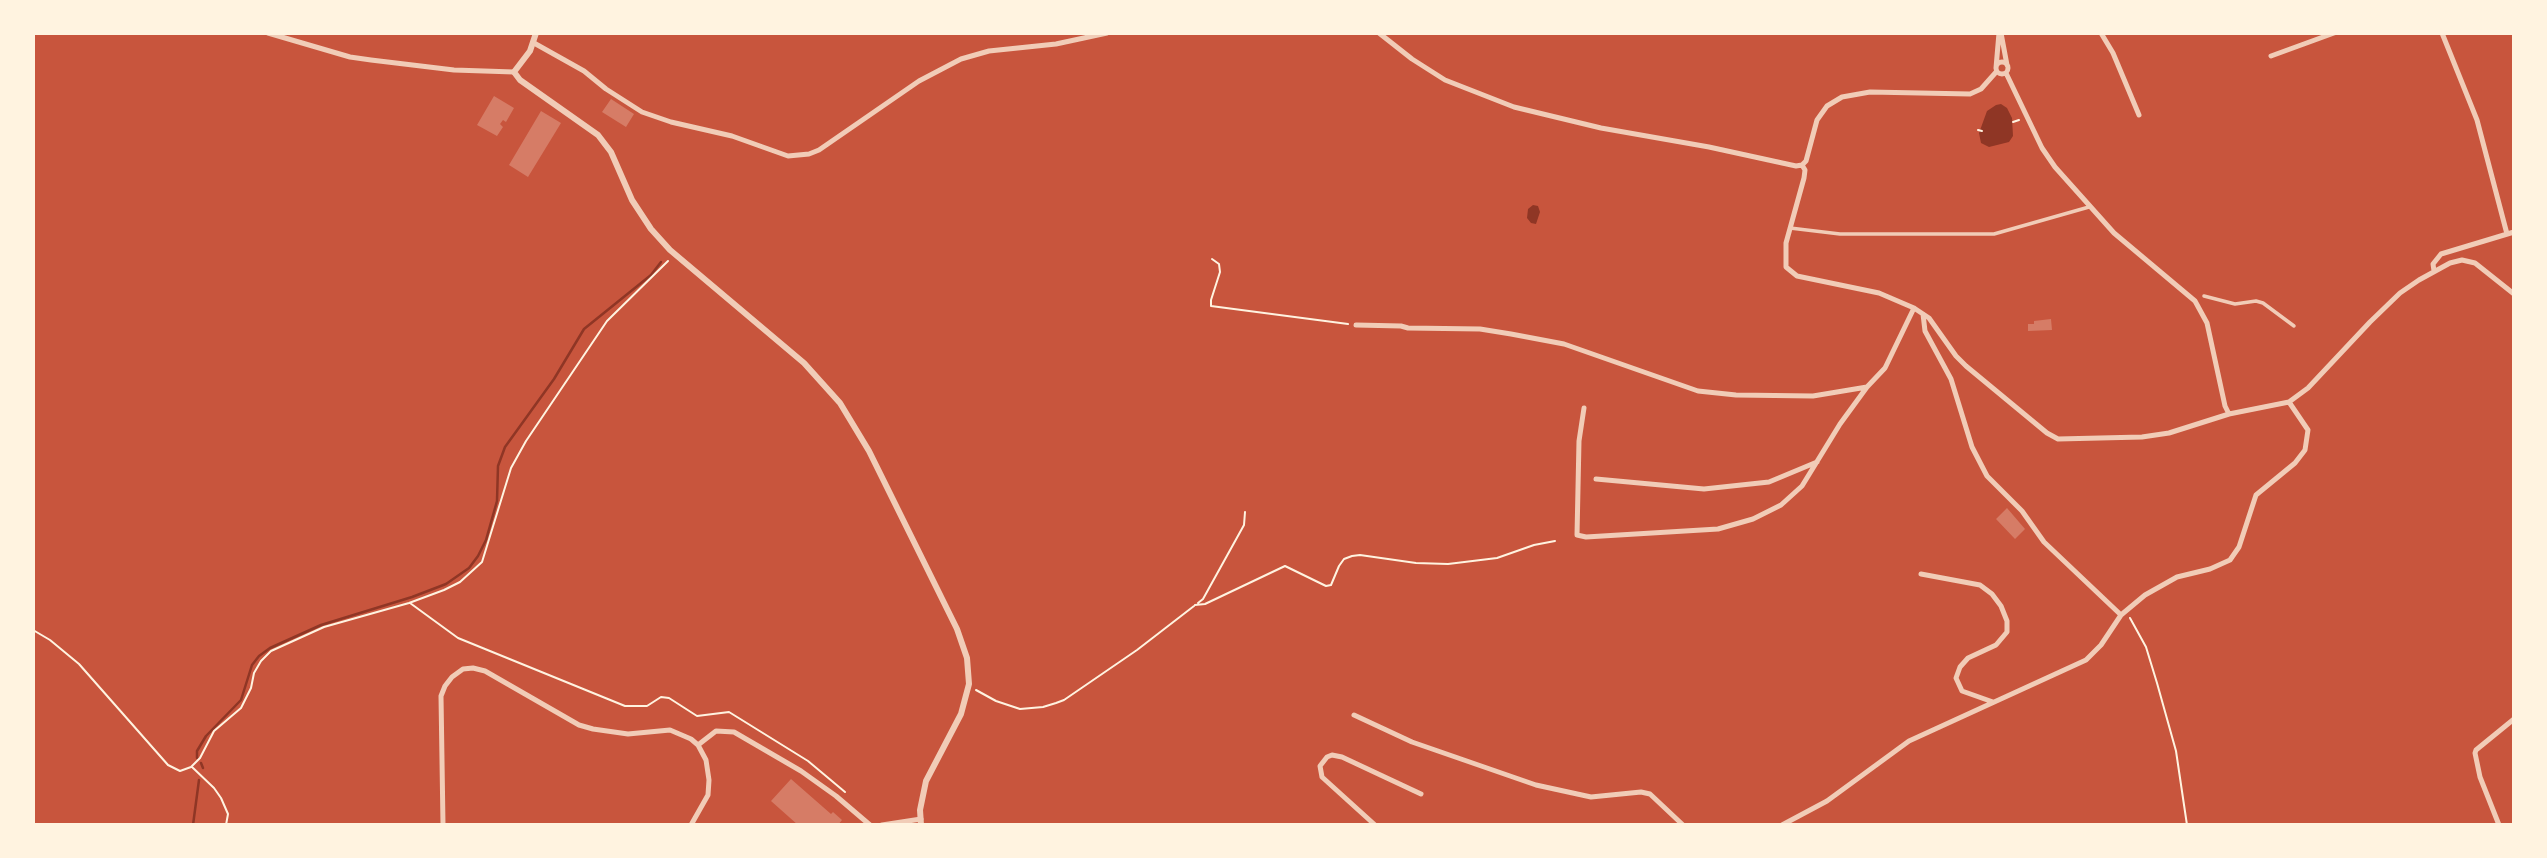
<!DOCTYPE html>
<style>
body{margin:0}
#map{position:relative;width:2547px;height:858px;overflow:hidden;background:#c8553d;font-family:"Sofia Sans Condensed",sans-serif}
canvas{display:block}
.frame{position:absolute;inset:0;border:35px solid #fff3e0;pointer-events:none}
</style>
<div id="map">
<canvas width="2547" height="858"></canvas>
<div class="frame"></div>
</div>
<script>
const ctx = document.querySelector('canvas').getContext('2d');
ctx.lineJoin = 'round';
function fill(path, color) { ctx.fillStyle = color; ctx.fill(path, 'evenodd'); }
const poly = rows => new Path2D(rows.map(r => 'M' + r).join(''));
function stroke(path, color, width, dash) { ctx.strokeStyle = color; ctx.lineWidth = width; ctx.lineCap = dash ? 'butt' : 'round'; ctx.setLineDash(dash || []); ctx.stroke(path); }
const water = poly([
 [2001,104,2007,108,2012,118,2013,136,2009,142,1989,147,1981,143,1979,133,1987,111,1996,105],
 [1533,205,1538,206,1540,212,1536,224,1531,223,1527,218,1528,209]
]);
const stream = poly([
 [197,758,197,751,206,736,241,700,252,665,259,656,270,648,321,625,412,597,446,584,469,568,478,556,486,540,497,501,498,466,505,447,554,379,584,329,651,275,661,262],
 [201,763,203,768],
 [193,825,199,780]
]);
const building = poly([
 [494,96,514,108,506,122,503,120,500,124,503,127,497,136,477,125],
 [611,99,634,114,626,127,602,112],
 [541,111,561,123,528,177,509,165],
 [2051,319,2052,330,2028,331,2028,324,2034,324,2034,321],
 [2007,508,2025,529,2015,539,1996,519],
 [791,779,831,814,833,812,842,820,838,825,798,825,771,801]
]);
const path = poly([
 [2013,122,2019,120],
 [1978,130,1982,131],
 [1212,259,1219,264,1220,272,1211,300,1211,306,1348,324],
 [410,603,458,638,625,706,647,706,661,697,669,698,697,716,729,712,808,761,845,792],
 [1198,603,1203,599,1244,525,1245,512],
 [1195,605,1205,604,1285,566,1326,586,1331,585,1339,566,1344,559,1352,556,1360,555,1416,563,1448,564,1497,558,1534,545,1555,541],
 [2130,618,2146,647,2157,683,2176,751,2187,825],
 [33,630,50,640,79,664,168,765,180,771,191,767,200,758,214,731,241,708,251,688,254,673,261,661,271,651,324,627,409,603,444,590,460,582,482,562,511,468,526,441,607,321,668,261],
 [976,690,996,701,1020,709,1043,707,1056,703,1064,700,1137,650,1194,606],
 [192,767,214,788,221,798,228,814,226,825]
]);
const pedestrian = poly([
 [1790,228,1840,234,1994,234,2089,207],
 [2204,296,2235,304,2256,301,2263,303,2294,326]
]);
const minor = poly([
 [268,33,350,57,371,60,454,70,514,72],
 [1379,33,1412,59,1445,80,1514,107,1601,128,1709,147,1796,166,1802,165],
 [2001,33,2007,65],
 [2101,33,2113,53,2139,115],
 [2442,33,2477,120,2507,234],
 [534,43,584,71,606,89,642,112,671,122,732,136,788,156,809,154,819,150,919,81,961,59,989,51,1056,44,1107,33],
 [2271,56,2334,33],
 '1996 68a6 6 0 1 1 12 0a6 6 0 1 1-12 0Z',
 [1996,68,1999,33],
 [1997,71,1981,89,1970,94,1870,92,1842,97,1827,106,1817,120,1806,161,1802,165,1805,170,1804,178,1786,243,1786,267,1797,276,1879,293,1914,308,1929,318,1956,356,1966,366,2047,433,2058,439,2142,437,2169,433,2229,414],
 [2006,73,2042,148,2055,167,2114,233,2195,301,2207,323,2225,406,2229,414,2289,402,2308,388,2370,322,2400,293,2419,280,2450,263,2462,260,2475,263,2514,294],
 [2434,271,2433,264,2441,254,2514,232],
 [1923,314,1925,331,1951,379,1972,447,1987,476,2022,511,2044,542,2121,615],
 [1356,325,1401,326,1408,328,1480,329,1511,334,1564,344,1698,391,1736,395,1813,396,1867,387],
 [1584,408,1579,441,1577,535,1586,537,1718,529,1753,519,1781,505,1802,486,1840,424,1867,387,1885,368,1914,308],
 [1596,479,1704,489,1769,482,1817,462],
 [1921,574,1980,585,1992,594,2001,606,2007,621,2007,632,1996,645,1968,658,1960,667,1956,678,1962,691,1993,702],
 [1354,715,1412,742,1536,785,1591,797,1641,792,1650,794,1683,825],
 [698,745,716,731,734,732,801,771,836,796,870,825],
 [443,825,441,696,445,686,452,677,463,669,473,668,485,671,579,725,593,729,628,734,670,730,691,739,698,745,706,760,709,780,708,795,691,825],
 [882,825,921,819],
 [1375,825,1322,777,1320,766,1327,757,1332,755,1342,757,1421,794],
 [1782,825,1827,801,1909,741,2086,660,2101,645,2121,615,2145,595,2177,577,2210,569,2230,560,2239,547,2256,495,2295,463,2305,450,2308,430,2289,402],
 [2499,825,2480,777,2475,753,2476,750,2514,719]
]);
const tertiary = poly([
 [536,33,530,51,514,72,520,80,598,135,611,152,632,200,651,229,670,250,804,363,840,403,869,451,957,629,967,658,969,684,961,714,926,781,920,810,921,825]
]);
fill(water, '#8f3625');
stroke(stream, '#8f3625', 2.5);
fill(building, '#d67c66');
stroke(path, '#fff3e0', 2);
stroke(pedestrian, '#f1ccb7', 3.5);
stroke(minor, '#f1ccb7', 5);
stroke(tertiary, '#f1ccb7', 6);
</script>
